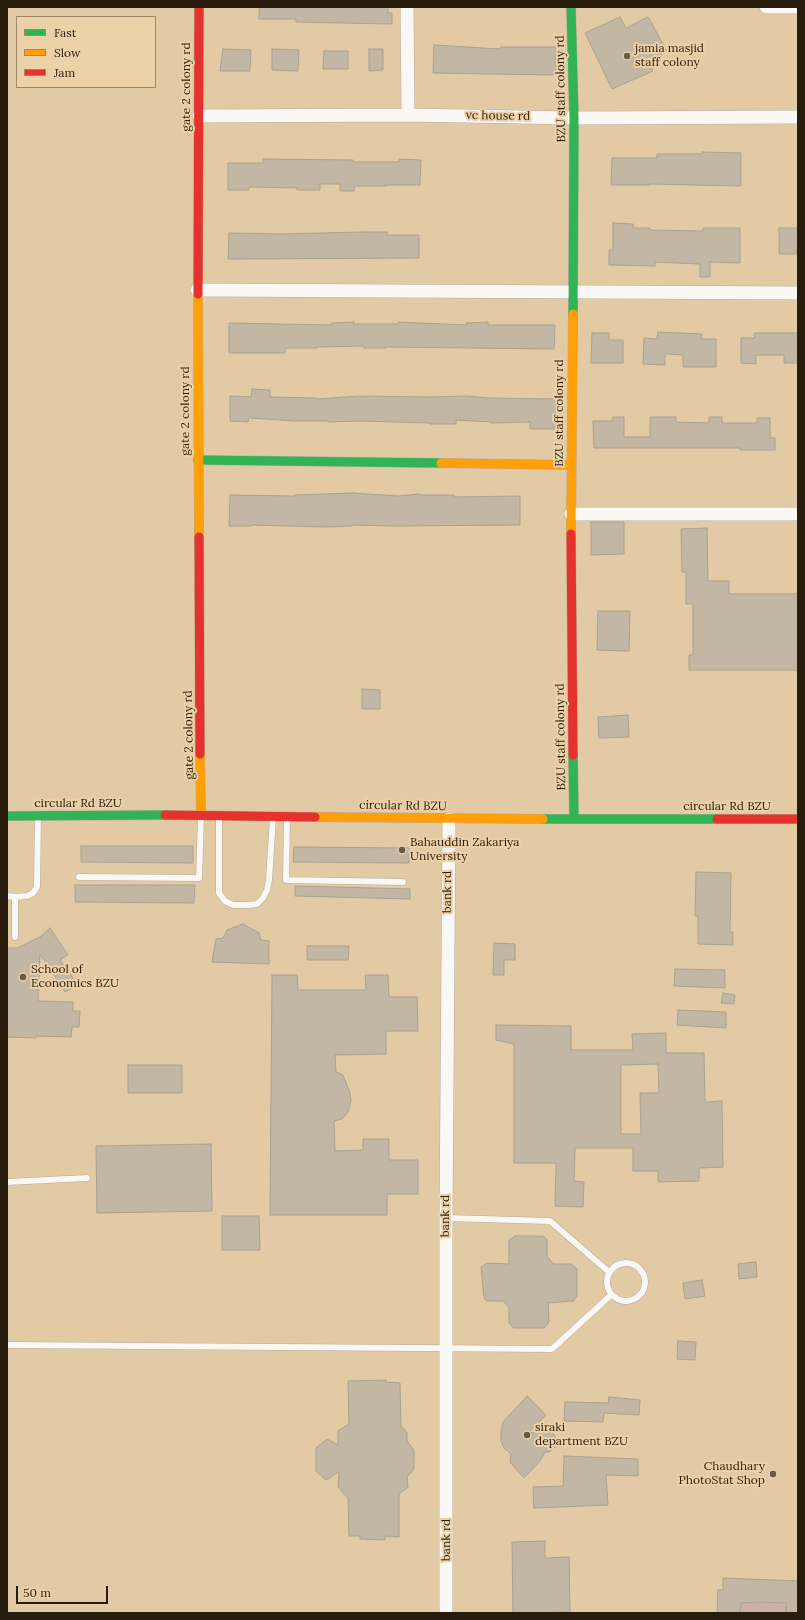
<!DOCTYPE html>
<style>
body{margin:0}
#map{position:relative;width:805px;height:1620px;overflow:hidden;background:#ddcdb6;font-family:Lora,serif}
canvas{display:block}
.frame{position:absolute;inset:0;border:8px solid #281d0d;pointer-events:none}
.legend{position:absolute;left:16px;top:16px;width:140px;height:72px;box-sizing:border-box;background:#ecd0a7;border:1px solid #9e8869;margin:0;padding:5px 7px;list-style:none;font-size:12px;color:#281d0d}
.legend li{display:flex;align-items:center;gap:8px;height:20px}
.legend b{width:20px;border:1px solid #9e8869}
.scale{position:absolute;left:16px;top:1586px;width:92px;height:18px;box-sizing:border-box;border:2px solid #281d0d;border-top:0;padding-left:5px;font-size:12px;line-height:14px;white-space:nowrap;color:#281d0d;-webkit-text-stroke:3px #ecd0a7;paint-order:stroke}
</style>
<div id="map">
<canvas width="805" height="1620"></canvas>
<div class="frame"></div>
<ul class="legend">
<li><b style="height:5px;background:#30b455"></b>Fast</li>
<li><b style="height:5px;background:#ff9f0a"></b>Slow</li>
<li><b style="height:5px;background:#e5322d"></b>Jam</li>
</ul>
<div class="scale">50 m</div>
</div>
<script>
const ctx = document.querySelector('canvas').getContext('2d');
ctx.lineJoin = 'round';
function fill(path, color) { ctx.fillStyle = color; ctx.fill(path, 'evenodd'); }
const poly = rows => new Path2D(rows.map(r => 'M' + r).join(''));
function stroke(path, color, width, dash) { ctx.strokeStyle = color; ctx.lineWidth = width; ctx.lineCap = dash ? 'butt' : 'round'; ctx.setLineDash(dash || []); ctx.stroke(path); }
function label(font, color, halo, rows, align = 'center') {
  ctx.font = font + ' Lora,serif'; ctx.lineWidth = 4; ctx.setLineDash([]); ctx.textBaseline = 'middle'; ctx.strokeStyle = halo; ctx.fillStyle = color; for (const [text, x, y, turn = 0] of rows) {
    ctx.save(); ctx.translate(x, y); ctx.rotate((+turn || 0) * Math.PI / 180); ctx.textAlign = isNaN(turn) ? turn : align; if (halo) ctx.strokeText(text, 0, 0); ctx.fillText(text, 0, 0); ctx.restore();
  }
}
const built = poly([
 [7,7,798,7,798,1613,7,1613],
 [17,17,155,17,155,87,17,87]
]);
const green = poly([
 [761,1602,783,1603,786,1606,786,1613,740,1613,741,1605,743,1603]
]);
const building = poly([
 [259,7,388,7,388,13,392,13,392,24,296,22,296,19,259,19,259,7],
 [620,17,626,28,648,17,667,51,648,61,653,71,612,89,585,33,620,17],
 [434,45,500,49,501,47,556,47,556,75,433,73,434,45],
 [223,49,251,50,250,71,220,71,223,49],
 [272,49,299,50,298,71,272,70,272,49],
 [369,49,383,49,383,70,369,71,369,49],
 [324,51,348,51,348,69,323,69,324,51],
 [702,152,741,153,741,186,650,184,650,185,611,185,612,158,657,158,657,154,702,154,702,152],
 [263,159,353,160,353,162,399,162,399,159,421,160,420,185,385,185,385,186,354,186,354,191,340,191,340,184,320,184,320,190,297,190,297,188,249,187,249,190,228,190,228,163,263,163,263,159],
 [613,223,633,224,633,228,650,228,650,230,703,231,703,228,740,228,740,263,710,262,710,277,700,277,700,264,655,262,655,266,609,265,609,250,613,250,613,223],
 [779,228,798,228,798,249,797,249,796,254,779,254,779,228],
 [362,232,387,232,387,235,419,235,419,258,228,259,229,233,283,234,362,232],
 [354,322,354,324,398,324,398,322,466,325,466,323,488,322,488,325,555,325,554,349,386,347,386,348,364,348,364,346,318,347,318,348,285,348,285,353,229,353,229,323,332,325,332,323,354,322],
 [658,332,702,334,701,339,716,339,716,367,683,367,683,355,665,354,665,365,643,364,644,338,657,339,658,332],
 [592,333,609,333,609,340,623,340,623,363,591,363,592,333],
 [755,333,798,333,798,363,784,363,784,355,756,355,756,364,741,363,741,338,754,338,755,333],
 [252,389,270,390,270,397,317,398,317,399,360,396,429,397,467,396,488,398,556,399,555,429,530,429,530,422,491,423,491,422,456,420,456,424,430,424,430,423,360,421,328,422,328,421,295,421,249,418,248,422,230,421,230,396,251,397,252,389],
 [613,417,624,417,624,437,650,437,650,417,676,417,676,422,709,423,709,417,722,417,722,423,757,423,757,418,770,418,770,438,775,438,775,450,740,450,740,448,594,448,593,421,613,421,613,417],
 [352,493,398,496,420,494,420,495,454,495,454,497,520,496,520,525,395,526,352,525,352,526,326,527,251,525,251,526,229,526,230,495,295,496,295,495,352,493],
 [591,522,624,522,624,554,591,555,591,522],
 [707,528,708,581,729,581,729,594,798,594,798,670,689,670,689,655,693,655,693,604,686,604,686,572,682,572,681,529,707,528],
 [598,611,630,611,629,651,597,650,598,611],
 [362,689,380,690,380,709,362,709,362,689],
 [628,715,629,737,599,738,598,717,628,715],
 [81,846,193,846,193,863,81,862,81,846],
 [294,847,409,848,409,863,293,862,294,847],
 [696,872,731,873,730,932,733,932,733,945,698,944,698,916,695,916,696,872],
 [75,885,195,885,194,903,75,902,75,885],
 [295,886,410,889,410,899,295,896,295,886],
 [243,924,259,933,261,940,269,941,269,964,212,962,216,939,223,938,227,930,243,924],
 [50,928,68,955,60,960,78,985,65,992,40,954,38,1001,73,1002,73,1011,80,1011,79,1027,72,1027,71,1037,36,1036,36,1038,7,1037,7,948,17,948,40,937,50,928],
 [494,943,515,944,515,960,504,960,504,975,493,975,494,943],
 [307,946,349,946,348,960,307,960,307,946],
 [675,969,725,970,725,988,674,986,675,969],
 [272,975,297,975,298,990,366,990,365,975,388,975,389,997,417,997,418,1031,386,1031,386,1054,335,1055,336,1072,343,1075,350,1093,351,1101,348,1112,342,1119,334,1121,335,1151,363,1150,363,1139,389,1139,389,1160,418,1160,418,1194,387,1194,387,1215,270,1215,272,975],
 [723,993,735,995,734,1004,721,1003,723,993],
 [678,1010,726,1012,726,1028,677,1025,678,1010],
 [496,1025,571,1026,571,1050,633,1050,632,1034,666,1033,666,1053,704,1053,705,1102,722,1101,723,1167,699,1168,699,1181,658,1182,658,1171,633,1171,633,1148,575,1148,574,1181,584,1182,583,1207,555,1206,556,1163,514,1163,514,1044,496,1040,496,1025],
 [658,1064,659,1093,640,1093,641,1134,621,1134,621,1065,658,1064],
 [128,1065,182,1065,182,1093,128,1093,128,1065],
 [211,1144,212,1211,97,1213,96,1146,211,1144],
 [222,1216,259,1216,260,1250,222,1250,222,1216],
 [515,1236,543,1236,547,1240,547,1256,553,1264,571,1264,577,1269,577,1296,573,1301,548,1303,549,1322,544,1328,513,1328,509,1322,509,1308,503,1301,487,1301,484,1298,481,1267,487,1263,509,1264,509,1240,515,1236],
 [756,1262,757,1277,739,1279,738,1264,756,1262],
 [702,1280,705,1296,685,1299,683,1283,702,1280],
 [678,1341,696,1342,695,1360,677,1359,678,1341],
 [386,1380,386,1382,400,1383,401,1426,407,1433,407,1441,414,1450,414,1469,407,1477,408,1487,399,1494,399,1537,385,1536,385,1540,360,1539,360,1536,349,1536,348,1498,338,1487,339,1472,326,1480,316,1471,316,1448,327,1439,338,1445,338,1431,349,1424,348,1381,386,1380],
 [527,1396,546,1415,528,1433,552,1432,556,1438,558,1445,549,1452,545,1452,540,1461,524,1478,510,1462,511,1454,504,1448,501,1441,501,1431,503,1422,527,1396],
 [609,1397,640,1400,639,1415,604,1413,603,1422,564,1421,565,1402,608,1403,609,1397],
 [564,1456,638,1459,638,1476,606,1475,608,1505,534,1508,533,1487,563,1486,564,1456],
 [545,1541,545,1558,569,1557,570,1612,513,1613,512,1542,545,1541],
 [723,1578,798,1581,798,1613,786,1613,786,1603,761,1602,741,1603,740,1613,717,1613,718,1590,723,1590,723,1578]
]);
const lane = poly([
 [219,817,219,893,225,901,233,905,248,905,257,904,263,898,267,890,269,880,273,818],
 [287,818,286,880,403,882],
 [79,877,199,878,201,817],
 [7,896,15,897,27,896,33,893,37,887,38,817],
 [15,897,15,937],
 [7,1182,87,1178],
 [446,1218,550,1221,609,1272],
 '607 1282a19 19 0 1 1 38 0a19 19 0 1 1-38 0Z',
 [7,1345,552,1349,611,1295]
]);
const street = poly([
 [407,7,408,115],
 [766,7,798,7],
 [199,116,408,115,574,118,798,117],
 [197,290,798,293],
 [571,514,798,514],
 [446,1613,446,1218,449,819]
]);
const fast = poly([
 [571,7,574,118,573,314],
 [198,460,441,463],
 [573,755,574,818],
 [7,816,165,815],
 [543,819,717,819]
]);
const slow = poly([
 [198,294,199,537],
 [441,463,571,465],
 [571,534,573,314],
 [200,754,201,815],
 [315,817,543,819]
]);
const jam = poly([
 [198,294,199,7],
 [571,534,573,755],
 [199,537,200,754],
 [165,815,315,817],
 [717,819,798,819]
]);
const markers = [
 [627,56,4,"#675b48"],
 [402,850,4,"#675b48"],
 [23,977,4,"#675b48"],
 [527,1435,4,"#675b48"],
 [773,1474,4,"#675b48"]
];
const poiNames = [
 ["jamia masjid",635,49],
 ["staff colony",635,63],
 ["Bahauddin Zakariya",410,843],
 ["University",410,857],
 ["School of",31,970],
 ["Economics BZU",31,984],
 ["siraki",535,1428],
 ["department BZU",535,1442],
 ["Chaudhary",765,1467,"right"],
 ["PhotoStat Shop",765,1481,"right"]
];
const streetNames = [
 ["gate 2 colony rd",187,87,-90],
 ["BZU staff colony rd",561,89,-91],
 ["vc house rd",498,116,1],
 ["gate 2 colony rd",186,411,-90],
 ["BZU staff colony rd",560,413,-90],
 ["gate 2 colony rd",189,735,-91],
 ["BZU staff colony rd",561,737,-91],
 ["circular Rd BZU",78,804],
 ["circular Rd BZU",403,806,1],
 ["circular Rd BZU",727,807],
 ["bank rd",448,892,-90],
 ["bank rd",446,1216,-90],
 ["bank rd",447,1540,-90]
];
fill(built, '#e2caa5');
fill(green, '#ceafa5');
fill(building, '#c1b7a4');
stroke(building, '#aaa18e', 1);
stroke(lane, '#b7ab99', 7);
stroke(street, '#b7ab99', 14);
stroke(fast, '#b7ab99', 10);
stroke(slow, '#b7ab99', 10);
stroke(jam, '#b7ab99', 10);
stroke(lane, '#faf8f4', 6);
stroke(street, '#faf8f4', 13);
stroke(fast, '#30b455', 9);
stroke(slow, '#ff9f0a', 9);
stroke(jam, '#e5322d', 9);
for (const [x, y, r, color] of markers) { const dot = new Path2D(); dot.arc(x, y, r, 0, 2 * Math.PI); ctx.fillStyle = color; ctx.fill(dot); stroke(dot, '#ecd0a7', 1.5); }
label('12px', '#281d0d', '#ecd0a7', poiNames, 'left');
label('12px', '#281d0d', '#ecd0a7', streetNames);
</script>
